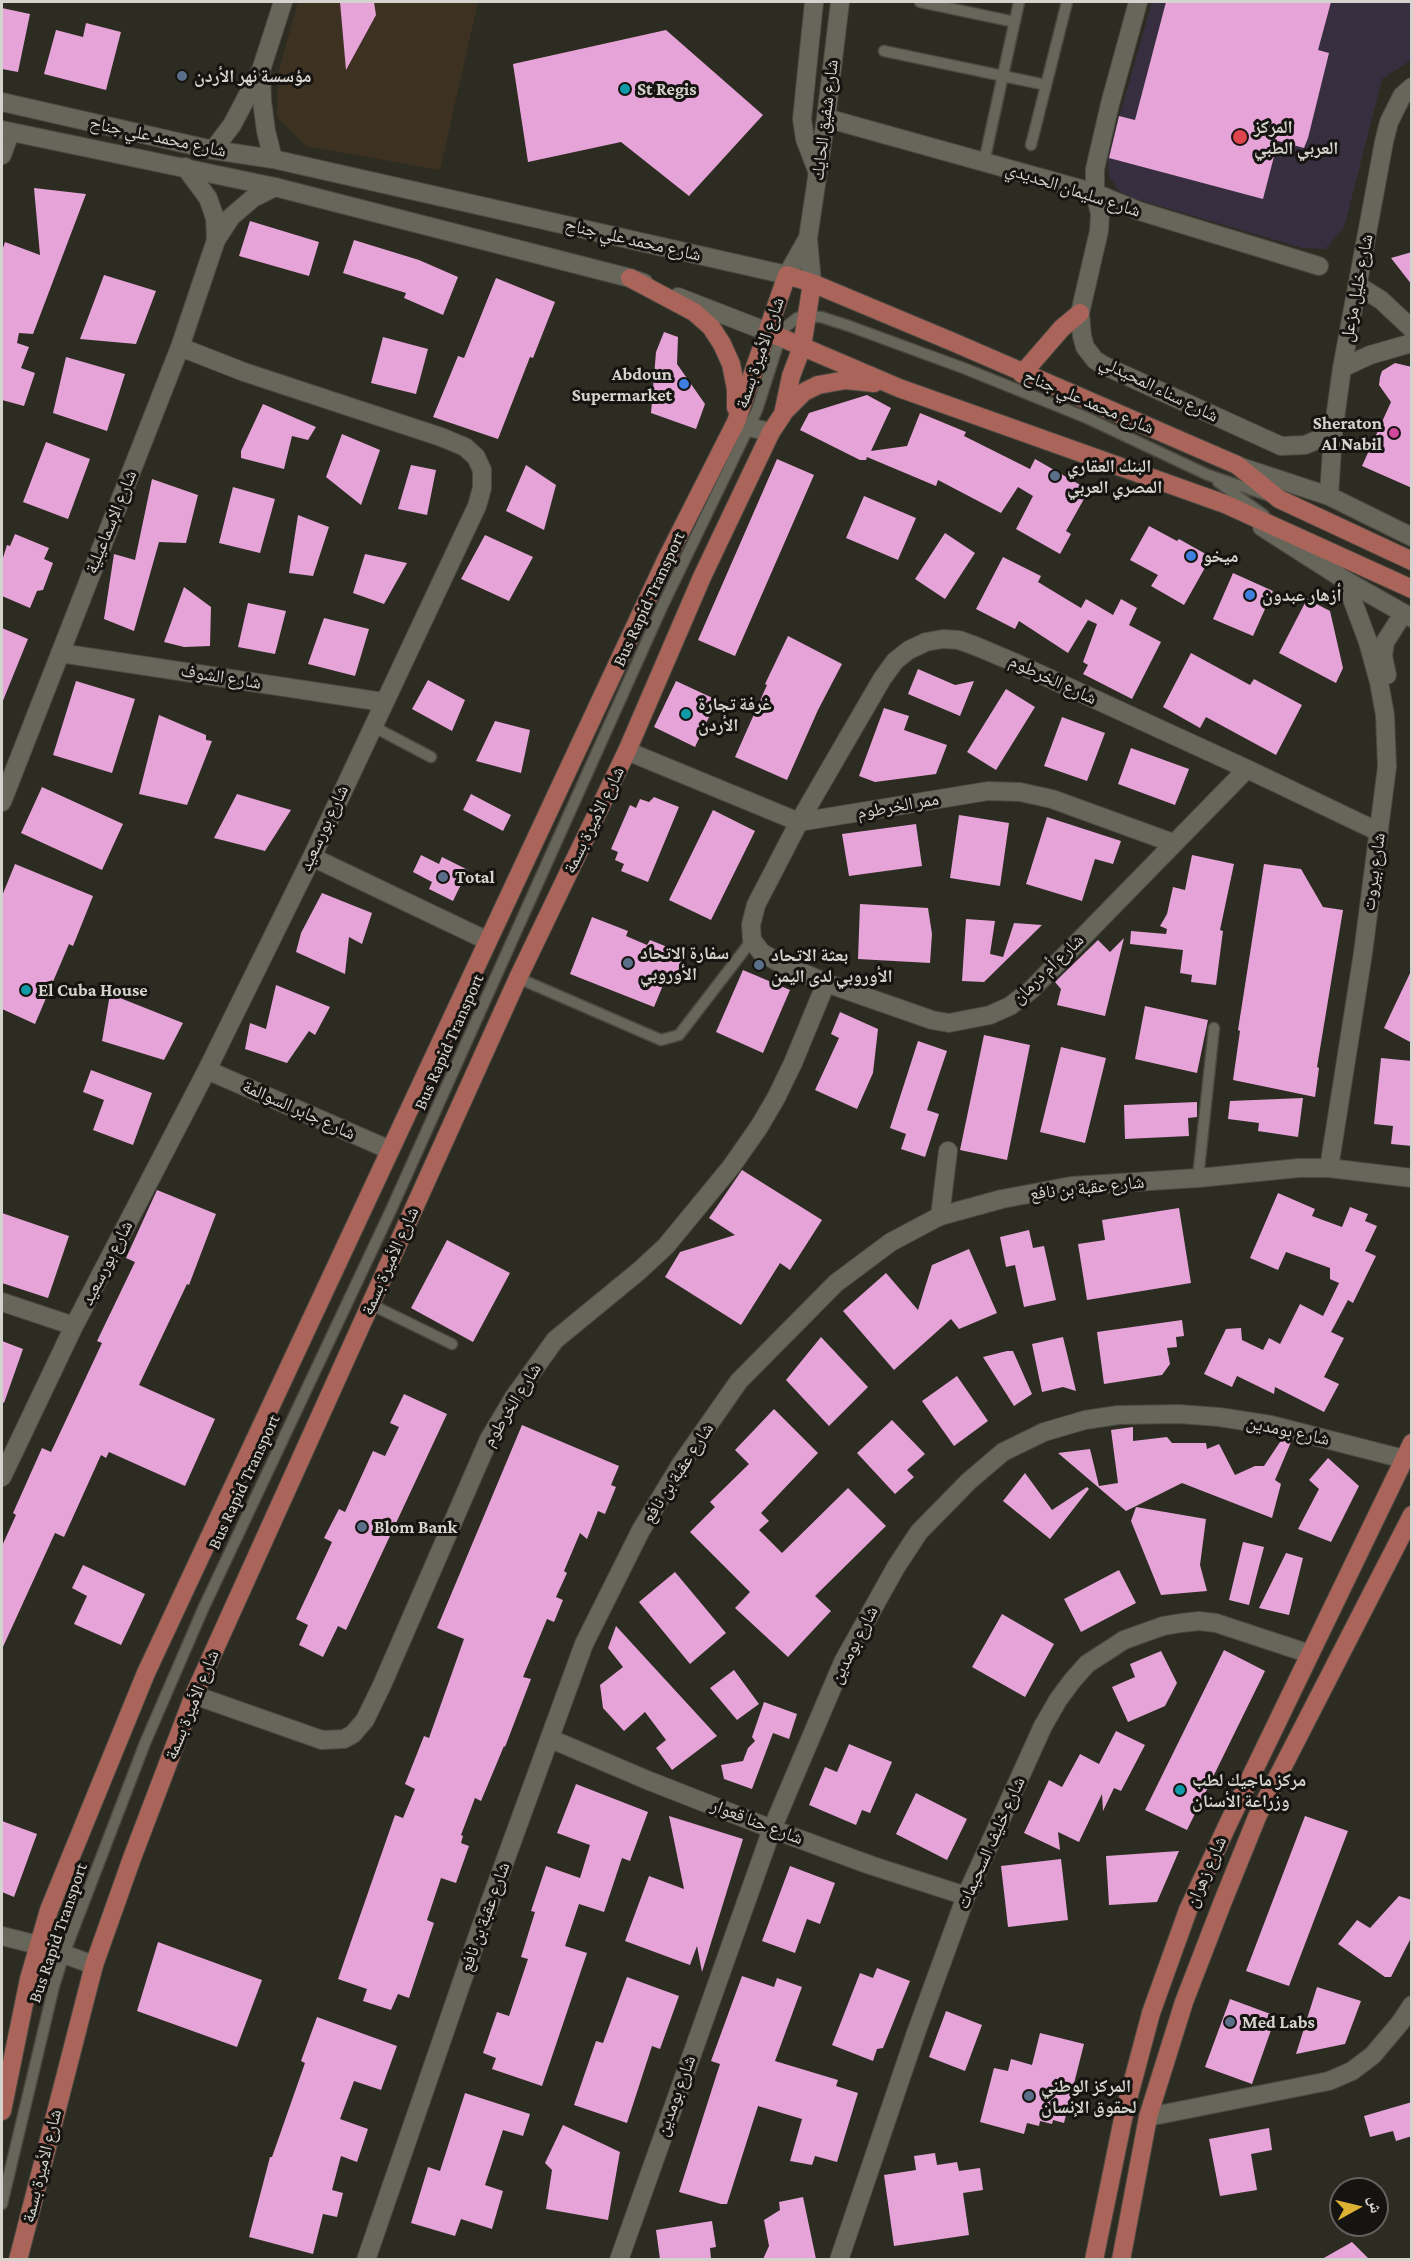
<!DOCTYPE html>
<meta charset="utf-8">
<style>
body{margin:0}
#map{position:relative;width:1413px;height:2261px;overflow:hidden;background:#2d2c22;font-family:"Crimson Pro","Noto Naskh Arabic",serif}
canvas{display:block}
.frame{position:absolute;inset:0;border:3px solid #d4d3cd;pointer-events:none}
.north{position:absolute;left:1329px;top:2177px;width:60px;height:60px;box-sizing:border-box;background:#151410;border:2px solid #61605c;border-radius:50%;rotate:82deg;font-size:16px;font-weight:700;line-height:24px;text-align:center;color:#d4d3cd}
.north::after{content:'';display:block;margin:auto;width:21px;height:27px;background:#ddb233;clip-path:polygon(50% 0,100% 100%,50% 72%,0 100%)}
</style>
<div id="map">
<canvas width="1413" height="2261"></canvas>
<div class="frame"></div>
<div class="north">ش</div>
</div>
<script>
const ctx = document.querySelector('canvas').getContext('2d');
ctx.lineJoin = 'round';
function fill(path, color) { ctx.fillStyle = color; ctx.fill(path, 'evenodd'); }
const poly = rows => new Path2D(rows.map(r => 'M' + r).join(''));
function stroke(path, color, width, dash) { ctx.strokeStyle = color; ctx.lineWidth = width; ctx.lineCap = dash ? 'butt' : 'round'; ctx.setLineDash(dash || []); ctx.stroke(path); }
function label(font, color, halo, rows, align = 'center') {
  ctx.font = font + ' "Crimson Pro","Noto Naskh Arabic",serif'; ctx.lineWidth = 6; ctx.setLineDash([]); ctx.textBaseline = 'middle'; ctx.strokeStyle = halo; ctx.fillStyle = color; for (const [text, x, y, turn = 0] of rows) {
    ctx.save(); ctx.translate(x, y); ctx.rotate((+turn || 0) * Math.PI / 180); ctx.textAlign = isNaN(turn) ? turn : align; if (halo) ctx.strokeText(text, 0, 0); ctx.fillText(text, 0, 0); ctx.restore();
  }
}
const commercial = poly([
 [298,2,478,2,440,170,306,146,277,117,278,74]
]);
const medical = poly([
 [1152,2,1411,2,1411,60,1382,79,1344,228,1325,249,1302,248,1136,199,1119,191,1109,176,1108,157]
]);
const building = poly([
 [340,2,374,2,376,15,346,70],
 [1166,2,1331,2,1318,50,1329,53,1308,138,1304,148,1278,141,1263,199,1109,158,1119,116,1135,120],
 [2,8,30,14,18,72,2,69],
 [86,23,121,32,106,90,44,74,56,30,83,37],
 [666,30,763,115,689,196,621,142,528,162,513,64],
 [34,188,86,194,33,334,19,333,17,343,29,347,21,368,35,373,24,406,2,400,2,251,5,242,40,255],
 [250,221,319,242,309,276,239,256],
 [354,240,419,260,458,277,443,315,404,298,406,293,343,273],
 [1412,252,1412,285,1391,258],
 [104,275,156,291,136,344,80,339],
 [496,278,555,302,533,358,530,357,498,439,433,417,458,356,464,358],
 [664,332,678,337,677,364,705,404,696,429,651,413,656,352],
 [383,337,428,349,416,394,371,383],
 [66,357,125,374,107,431,53,413],
 [1395,363,1412,367,1412,488,1362,466,1391,402,1379,385,1380,377,1382,371],
 [867,395,891,408,871,451,907,446,920,413,966,432,964,436,1030,469,1035,459,1089,490,1066,531,1071,534,1060,554,1016,529,1033,496,1018,487,1001,513,938,480,936,486,867,457,866,460,860,460,800,430,809,413],
 [263,404,316,427,308,440,292,436,284,469,241,458,241,451],
 [342,434,380,450,361,505,326,477],
 [46,442,90,459,68,519,23,502],
 [777,459,814,475,735,656,698,640],
 [411,465,436,470,427,515,398,509],
 [526,465,556,485,544,530,506,511],
 [152,479,198,495,186,543,159,542,134,631,104,619,114,554,135,560],
 [233,487,275,499,260,553,219,543],
 [864,496,916,518,898,560,846,538],
 [298,515,329,527,313,576,289,573],
 [1149,526,1177,541,1179,539,1211,557,1184,605,1151,586,1158,575,1130,560],
 [945,533,975,553,945,599,915,579],
 [15,534,49,548,44,559,53,563,43,590,37,591,30,608,2,596,2,561,7,545,10,546],
 [485,535,533,557,509,601,461,579],
 [365,554,407,563,384,604,353,593],
 [1003,557,1041,576,1038,582,1081,608,1086,599,1113,615,1121,599,1137,608,1129,625,1161,642,1132,699,1083,674,1088,665,1083,662,1097,624,1088,620,1068,653,1019,621,1015,629,976,609],
 [1233,573,1273,591,1253,636,1213,619],
 [184,587,211,607,210,646,184,647,164,642],
 [1307,599,1330,611,1343,668,1336,683,1279,653],
 [248,603,286,611,275,654,238,647],
 [324,618,369,629,355,676,308,664],
 [2,628,28,639,2,703],
 [788,636,842,664,818,710,787,780,735,757,767,685,765,684],
 [1191,653,1250,685,1254,679,1302,705,1276,755,1206,717,1200,728,1163,707],
 [918,669,955,685,974,681,960,716,908,694],
 [428,680,465,700,452,731,412,709],
 [76,681,135,699,112,773,53,755],
 [676,681,717,700,695,747,654,727],
 [1006,689,1035,707,996,770,967,752],
 [884,708,909,716,904,730,947,745,936,774,875,782,859,776],
 [159,715,206,735,206,740,212,741,187,805,139,794],
 [1062,717,1105,733,1087,781,1044,766],
 [495,721,530,730,521,773,476,761],
 [1131,748,1189,769,1175,805,1118,784],
 [42,787,123,824,102,870,21,833],
 [237,794,291,810,265,851,214,838],
 [471,794,511,815,503,831,463,810],
 [654,797,679,807,648,882,621,871,624,864,615,860,618,852,611,849,630,805,636,808,640,799,649,802],
 [713,810,755,831,711,920,669,900],
 [959,815,1009,823,1000,886,950,878],
 [1047,817,1121,841,1113,864,1095,859,1082,901,1026,884],
 [916,824,922,866,849,876,842,834],
 [421,855,439,864,442,857,468,870,453,901,429,889,432,882,413,872],
 [1192,855,1234,864,1220,930,1223,931,1216,985,1191,982,1192,975,1180,973,1183,950,1130,944,1131,931,1166,934,1167,929,1160,926,1167,914,1173,887,1185,890],
 [15,864,93,896,73,946,69,944,35,1024,2,1009,2,896],
 [1264,864,1301,869,1323,907,1343,910,1317,1067,1319,1068,1315,1097,1233,1080,1240,1031,1238,1030],
 [322,893,372,913,362,944,349,937,345,974,296,952,301,933],
 [860,904,928,908,932,934,930,963,858,959],
 [592,917,628,931,626,936,647,945,650,940,685,954,676,976,668,973,654,1007,570,974],
 [966,919,995,921,990,954,1003,957,1014,923,1042,925,984,982,962,981],
 [1124,938,1105,1016,1057,1005,1061,989,1055,982,1063,974,1098,940,1110,952],
 [1412,969,1412,1043,1384,1028],
 [743,970,790,990,763,1053,716,1032],
 [276,985,330,1007,315,1035,309,1031,287,1063,245,1049,250,1023,266,1029],
 [110,994,183,1023,164,1060,102,1041],
 [1145,1006,1208,1020,1197,1073,1135,1059],
 [840,1012,878,1029,873,1073,857,1109,815,1090,839,1038,831,1034],
 [984,1035,1030,1045,1007,1160,960,1150],
 [918,1041,947,1051,927,1110,939,1114,925,1157,901,1149,906,1134,890,1128],
 [1061,1047,1106,1058,1085,1143,1040,1132],
 [1381,1058,1412,1061,1410,1094,1412,1094,1412,1146,1391,1144,1393,1126,1374,1124],
 [91,1070,152,1093,133,1145,93,1130,104,1100,83,1092],
 [1303,1098,1298,1137,1258,1131,1259,1123,1228,1119,1230,1101],
 [1197,1102,1197,1117,1188,1118,1189,1136,1125,1139,1124,1105],
 [742,1170,822,1220,790,1270,780,1263,741,1325,665,1277,680,1252,735,1235,709,1218],
 [157,1190,216,1214,189,1285,187,1284,139,1385,215,1419,185,1486,109,1452,106,1458,101,1455,64,1537,55,1533,2,1649,2,1546,16,1515,13,1513,42,1448,51,1452,102,1343,97,1341,135,1262,126,1258],
 [1278,1193,1315,1209,1312,1216,1342,1227,1350,1207,1368,1214,1365,1221,1377,1226,1365,1251,1376,1256,1353,1303,1348,1300,1331,1332,1344,1338,1324,1377,1339,1384,1324,1412,1275,1387,1274,1394,1237,1376,1232,1387,1204,1374,1226,1329,1241,1328,1242,1340,1263,1350,1269,1338,1280,1344,1300,1304,1323,1316,1339,1283,1330,1279,1330,1268,1286,1252,1278,1270,1250,1258],
 [1179,1208,1191,1283,1087,1300,1078,1244,1105,1240,1102,1220],
 [2,1213,69,1236,48,1298,2,1283],
 [1029,1230,1033,1248,1044,1246,1056,1300,1024,1307,1015,1265,1006,1267,1000,1237],
 [447,1240,510,1273,473,1342,411,1308],
 [969,1249,997,1313,959,1329,951,1319,894,1370,843,1311,886,1273,918,1310,932,1265],
 [1182,1320,1184,1336,1176,1337,1177,1347,1167,1348,1170,1364,1162,1375,1104,1384,1097,1332],
 [821,1337,868,1387,829,1426,786,1380],
 [1063,1337,1076,1391,1063,1387,1042,1392,1032,1344],
 [2,1341,23,1349,4,1403,2,1402],
 [1007,1351,1013,1351,1032,1394,1014,1406,983,1357],
 [957,1376,988,1421,954,1446,922,1401],
 [404,1394,447,1414,346,1630,338,1626,323,1657,299,1645,308,1625,296,1619,332,1542,324,1538,339,1509,345,1512,373,1451,385,1456,399,1427,390,1423],
 [774,1409,818,1453,761,1513,769,1521,759,1530,782,1553,848,1488,886,1526,815,1596,831,1611,788,1657,735,1608,750,1592,690,1532,715,1507,710,1502,749,1464,735,1450],
 [892,1420,925,1454,907,1470,914,1477,895,1494,857,1453],
 [522,1425,619,1466,611,1485,616,1487,605,1514,598,1511,587,1539,580,1533,564,1571,567,1573,556,1597,563,1600,554,1622,547,1619,523,1677,531,1679,505,1747,504,1746,481,1801,475,1798,461,1835,463,1836,461,1843,469,1846,456,1883,441,1878,427,1920,434,1923,409,1998,398,1994,391,2010,363,2001,367,1989,338,1979,395,1815,403,1818,415,1789,405,1784,424,1736,429,1738,464,1639,437,1628],
 [1133,1427,1133,1441,1167,1437,1172,1443,1206,1443,1207,1449,1219,1444,1235,1475,1255,1466,1264,1466,1282,1439,1291,1442,1275,1480,1281,1484,1272,1518,1182,1483,1126,1511,1058,1453,1090,1449,1099,1486,1118,1483,1111,1430],
 [1328,1458,1359,1486,1331,1542,1298,1529,1319,1489,1309,1480],
 [1025,1473,1052,1510,1087,1487,1089,1489,1050,1539,1003,1501],
 [1136,1507,1206,1519,1200,1565,1207,1591,1161,1595,1131,1521],
 [1243,1542,1264,1547,1249,1605,1229,1600],
 [1286,1553,1303,1558,1289,1615,1259,1608],
 [83,1565,145,1594,121,1645,74,1624,87,1596,72,1588],
 [1119,1570,1136,1603,1081,1632,1064,1599],
 [675,1572,726,1633,690,1664,639,1602],
 [1002,1614,1054,1644,1025,1697,972,1667],
 [616,1626,717,1736,672,1770,656,1748,666,1740,645,1712,624,1731,603,1708,600,1685,623,1667,608,1648],
 [1224,1650,1265,1671,1187,1830,1145,1810],
 [1161,1651,1177,1683,1165,1706,1128,1722,1112,1687,1135,1677,1130,1664],
 [734,1670,759,1704,737,1720,710,1688],
 [764,1702,797,1714,789,1739,773,1733,752,1789,724,1779,721,1765,743,1761,748,1748,755,1741,752,1737],
 [1116,1731,1145,1745,1121,1791,1114,1788,1103,1811,1102,1794,1079,1842,1058,1832,1060,1850,1024,1833,1049,1780,1062,1787,1080,1754,1099,1764],
 [849,1744,892,1762,870,1813,862,1810,856,1825,809,1805,825,1767,837,1772],
 [576,1784,648,1812,630,1861,622,1858,604,1912,579,1904,565,1946,587,1953,542,2086,492,2069,496,2058,483,2053,497,2012,509,2016,528,1959,521,1957,535,1912,531,1911,546,1866,580,1878,590,1845,557,1833],
 [916,1793,967,1819,947,1860,896,1834],
 [669,1816,743,1839,702,1972,697,1946,690,1965,625,1941,649,1876,684,1889],
 [1305,1816,1348,1831,1289,1986,1246,1971],
 [2,1821,37,1834,14,1897,2,1892],
 [1179,1851,1157,1902,1109,1905,1106,1856],
 [1061,1859,1068,1920,1008,1927,1001,1866],
 [790,1866,835,1883,820,1924,807,1919,795,1953,762,1941],
 [1399,1896,1412,1900,1412,1936,1391,1977,1385,1977,1338,1944,1357,1920,1370,1928],
 [158,1942,262,1980,237,2047,137,2011],
 [877,1968,910,1981,883,2048,877,2049,873,2061,832,2045,860,1973,873,1978],
 [742,1976,774,1987,777,1978,802,1987,775,2061,838,2080,836,2086,858,2093,837,2162,815,2156,812,2165,790,2161,802,2119,758,2106,727,2204,721,2204,679,2192,720,2064,711,2061],
 [627,1977,679,1996,660,2049,652,2046,627,2123,574,2105,596,2041,603,2043],
 [1317,1987,1361,2001,1345,2044,1296,2054],
 [1230,1999,1276,2016,1252,2084,1205,2067],
 [946,2011,982,2025,965,2071,929,2057],
 [317,2017,397,2046,381,2090,354,2081,340,2119,368,2129,357,2162,341,2156,332,2190,343,2193,337,2217,323,2214,313,2254,249,2237,270,2157,272,2157,305,2063,301,2061],
 [1040,2033,1084,2044,1064,2123,1053,2120,1052,2124,1040,2121,1039,2126,1027,2123,1024,2134,980,2122,994,2068,1008,2071,1011,2059,1032,2065],
 [465,2093,530,2114,523,2136,503,2130,485,2185,503,2191,492,2229,461,2219,455,2236,411,2223,428,2167,440,2171],
 [1412,2102,1412,2136,1396,2141,1393,2131,1370,2137,1364,2116],
 [563,2125,620,2152,608,2220,546,2209,552,2170,545,2163],
 [1269,2128,1272,2150,1251,2154,1257,2190,1220,2196,1209,2139],
 [935,2153,937,2165,957,2162,959,2171,980,2168,983,2190,963,2193,969,2235,894,2246,884,2175,916,2170,914,2156],
 [803,2197,816,2259,763,2259,769,2246,764,2220,780,2210,779,2202],
 [712,2221,716,2247,710,2248,711,2259,660,2259,656,2230],
 [1352,2242,1369,2259,1322,2259]
]);
const lane = poly([
 [920,2,1015,22],
 [884,51,1046,85],
 [1031,145,1067,2],
 [984,162,1019,2],
 [1218,482,1264,515],
 [372,726,431,757],
 [518,978,661,1040,679,1035,752,940],
 [1198,1178,1214,1028],
 [370,1304,452,1344],
 [2,2204,54,1986,64,1954,145,1743,203,1609,391,1210,662,607,757,410,783,329,797,318,806,316,821,317,849,326,966,369,1087,418,1208,475,1267,495]
]);
const street = poly([
 [814,2,802,119,805,139,818,173],
 [1138,2,1110,104,1095,169,1095,193,1100,214,1099,231,1080,313,1082,336,1085,347,1095,360,1105,366,1281,446,1305,445,1333,433],
 [261,74,262,101,266,131,273,159],
 [826,118,1095,193,1139,211,1319,266],
 [213,150,232,125,261,70,283,2],
 [2,155,10,133],
 [185,167,208,198,215,218,216,240],
 [787,275,808,238],
 [812,283,808,238,826,118,840,2],
 [1357,285,1381,300,1412,329],
 [1342,368,1370,355,1412,343],
 [736,422,748,427,771,432],
 [1329,496,1333,433,1342,368,1384,142,1389,122,1402,96,1412,87],
 [60,653,383,702],
 [1387,675,1383,656,1385,642,1403,614],
 [627,751,799,822,988,791,1020,792,1052,799,1173,843],
 [1247,769,1031,990,1010,1006,990,1015,949,1023,932,1020,826,983,776,961,761,952,752,940,751,925,756,905,799,822,882,679,895,661,909,650,926,642,943,639,959,640,978,647,1018,664,1247,769,1379,832],
 [2,802,180,347,216,240,231,217,253,198,275,187],
 [312,857,488,941],
 [207,1070,390,1150],
 [1329,1168,1363,953,1387,767,1385,715,1379,682,1368,642,1345,580],
 [940,1216,948,1151],
 [2,1302,74,1326],
 [2,1477,74,1326,207,1070,312,857,477,506,482,488,482,470,476,457,465,447,441,437,244,372,180,347],
 [194,1695,322,1740,344,1739,353,1734,365,1720,382,1685,489,1439,514,1397,555,1340,639,1271,666,1246,731,1167,759,1127,776,1098,793,1063,826,983],
 [551,1739,647,1780,772,1829,870,1865,966,1896],
 [1148,2117,1329,2081,1352,2071,1373,2055,1400,2023,1412,2005],
 [839,2260,917,2030,966,1896,1043,1726,1058,1700,1072,1681,1087,1664,1124,1640,1163,1626,1181,1623,1199,1621,1216,1623,1310,1654]
]);
const secondary = poly([
 [2,102,213,150,273,159,787,275],
 [2,130,275,187,630,278,644,283],
 [678,297,768,332],
 [1241,467,1329,496,1412,537],
 [1262,527,1345,580,1412,618],
 [2,1936,38,1945,94,1965],
 [366,2260,478,1935,584,1644,641,1530,681,1464,739,1381,836,1283,891,1242,940,1216,1002,1199,1071,1186,1198,1178,1299,1168,1329,1168,1412,1178],
 [619,2260,772,1829,843,1662,896,1567,919,1532,969,1481,1003,1452,1044,1432,1085,1420,1118,1415,1179,1414,1219,1417,1271,1425,1404,1459]
]);
const primary = poly([
 [630,278,694,312,711,327,722,344,731,364,736,389,736,408],
 [768,332,899,388,1225,504,1412,589],
 [1022,374,1062,328,1080,313],
 [784,412,804,392,818,385,846,380,874,383],
 [2,2111,29,1979,49,1910,146,1673,666,560,736,422,787,275,812,283,953,342,1237,465,1279,499,1412,561],
 [18,2260,94,1965,132,1858,194,1695,518,978,627,751,702,577,771,432,783,414,791,376,802,347,812,283],
 [1094,2260,1124,2114,1151,2013,1188,1910,1228,1824,1412,1443],
 [1121,2260,1148,2117,1184,2002,1223,1901,1257,1817,1412,1515]
]);
const markers = [
 [182,76,6,"#5c6f8a"],
 [625,89,6,"#0f9aa8"],
 [1240,137,8,"#e0444e"],
 [684,384,6,"#3f7fe0"],
 [1394,433,6,"#d1479c"],
 [1055,476,6,"#5c6f8a"],
 [1191,556,6,"#3f7fe0"],
 [1250,595,6,"#3f7fe0"],
 [686,714,6,"#0f9aa8"],
 [443,877,6,"#5c6f8a"],
 [628,963,6,"#5c6f8a"],
 [759,965,6,"#5c6f8a"],
 [26,990,6,"#0f9aa8"],
 [362,1527,6,"#5c6f8a"],
 [1180,1790,6,"#0f9aa8"],
 [1230,2022,6,"#5c6f8a"],
 [1029,2096,6,"#5c6f8a"]
];
const poiNames = [
 ["مؤسسة نهر الأردن",194,76],
 ["St Regis",637,89],
 ["المركز",1254,127],
 ["العربي الطبي",1254,148],
 ["Abdoun",672,374,"right"],
 ["Supermarket",672,395,"right"],
 ["Sheraton",1382,423,"right"],
 ["Al Nabil",1382,444,"right"],
 ["البنك العقاري",1067,466],
 ["المصري العربي",1067,487],
 ["ميخو",1203,556],
 ["أزهار عبدون",1262,595],
 ["غرفة تجارة",698,704],
 ["الأردن",698,725],
 ["Total",455,877],
 ["سفارة الاتحاد",640,953],
 ["الأوروبي",640,974],
 ["بعثة الاتحاد",771,955],
 ["الأوروبي لدى اليمن",771,976],
 ["El Cuba House",38,990],
 ["Blom Bank",374,1527],
 ["مركز ماجيك لطب",1192,1780],
 ["وزراعة الأسنان",1192,1801],
 ["Med Labs",1242,2022],
 ["المركز الوطني",1041,2086],
 ["لحقوق الإنسان",1041,2107]
];
const streetNames = [
 ["شارع شفيق الحايك",825,120,-83],
 ["شارع محمد علي جناح",158,137,12],
 ["شارع سليمان الحديدي",1073,190,18],
 ["شارع محمد علي جناح",633,240,13],
 ["شارع خليل مزعل",1357,288,-79],
 ["شارع الأميرة بسمة",760,353,-71],
 ["شارع سناء المحيدلي",1159,389,26],
 ["شارع محمد علي جناح",1089,402,23],
 ["شارع الإسماعيلية",111,522,-68],
 ["Bus Rapid Transport",649,599,-65],
 ["شارع الشوف",221,677,9],
 ["شارع الخرطوم",1053,680,25],
 ["ممر الخرطوم",898,806,-10],
 ["شارع الأميرة بسمة",594,820,-64],
 ["شارع بورسعيد",324,828,-65],
 ["شارع بيروت",1374,872,-82],
 ["شارع أم درمان",1048,969,-44],
 ["Bus Rapid Transport",449,1042,-66],
 ["شارع جابر السوالمة",299,1110,24],
 ["شارع عقبة بن نافع",1087,1188,-6],
 ["شارع الأميرة بسمة",390,1261,-66],
 ["شارع بورسعيد",107,1263,-63],
 ["شارع الخرطوم",512,1405,-58],
 ["شارع بومدين",1288,1431,12],
 ["شارع عقبة بن نافع",678,1473,-57],
 ["Bus Rapid Transport",244,1482,-65],
 ["شارع بومدين",854,1645,-63],
 ["شارع الأميرة بسمة",192,1705,-68],
 ["شارع حنا قعوار",757,1822,21],
 ["شارع خليف السحيمات",991,1843,-66],
 ["شارع زهران",1206,1872,-66],
 ["شارع عقبة بن نافع",485,1917,-70],
 ["Bus Rapid Transport",58,1933,-71],
 ["شارع بومدين",676,2096,-70],
 ["شارع الأميرة بسمة",42,2166,-76]
];
fill(commercial, '#3d3122');
fill(medical, '#372f3f');
fill(building, '#e6a3d8');
stroke(lane, '#4b4941', 13);
stroke(street, '#4b4941', 20);
stroke(secondary, '#4b4941', 20);
stroke(primary, '#4b4941', 20);
stroke(lane, '#67665b', 10);
stroke(street, '#67665b', 18);
stroke(secondary, '#67665b', 18);
stroke(primary, '#aa6459', 18);
for (const [x, y, r, color] of markers) { const dot = new Path2D(); dot.arc(x, y, r, 0, 2 * Math.PI); ctx.fillStyle = color; ctx.fill(dot); stroke(dot, '#151410', 2); }
label('bold 18px', '#d4d3cd', '#151410', poiNames, 'left');
label('18px', '#d4d3cd', '#151410', streetNames);
</script>
